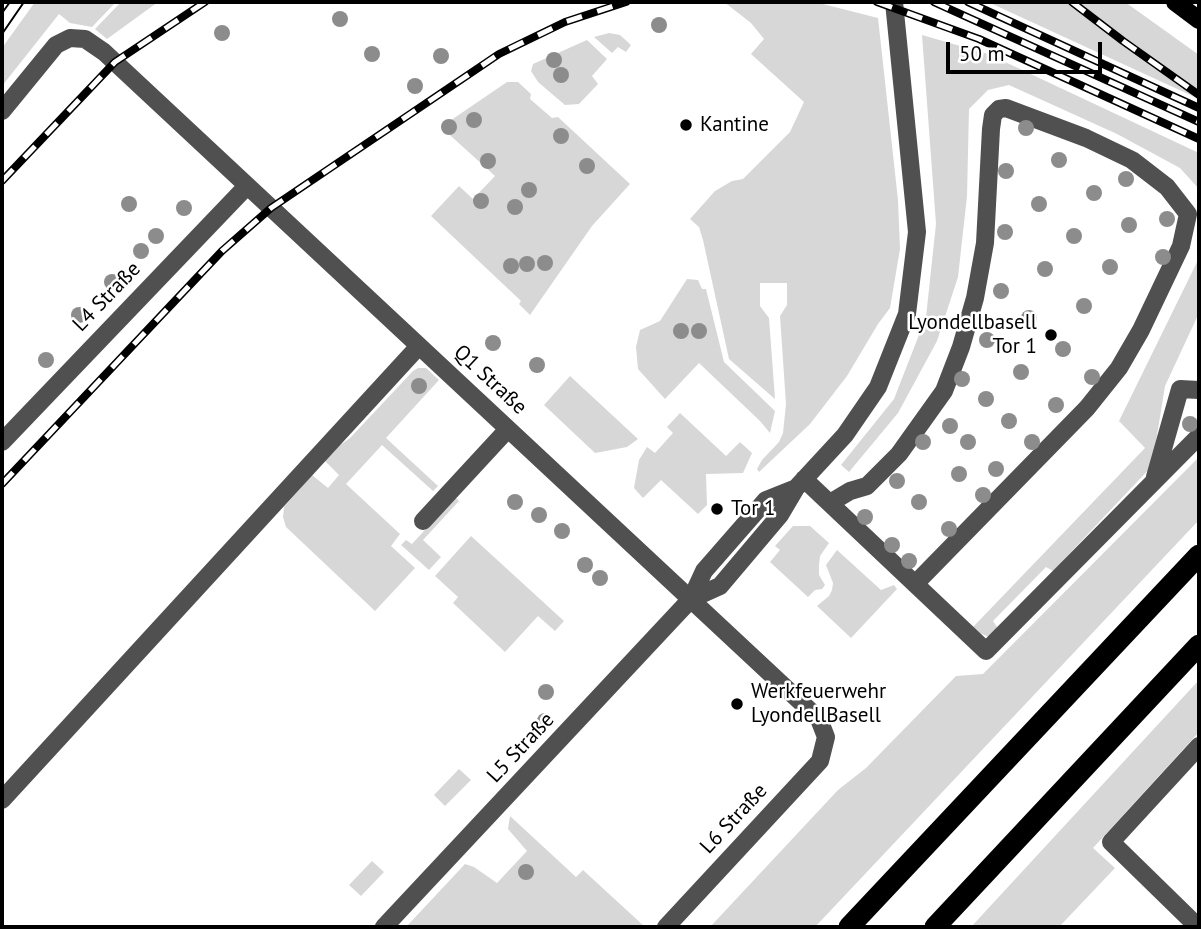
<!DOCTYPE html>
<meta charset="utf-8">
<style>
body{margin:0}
#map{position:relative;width:1201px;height:929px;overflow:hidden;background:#fff;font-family:"PT Sans",sans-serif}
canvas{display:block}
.frame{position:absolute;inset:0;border:4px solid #000;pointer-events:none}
.scale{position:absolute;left:946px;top:42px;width:156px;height:32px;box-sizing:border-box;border:4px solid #000;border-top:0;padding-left:9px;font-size:21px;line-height:24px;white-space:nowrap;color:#000;-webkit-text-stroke:5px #fff;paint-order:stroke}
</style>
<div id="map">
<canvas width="1201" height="929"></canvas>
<div class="frame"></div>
<div class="scale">50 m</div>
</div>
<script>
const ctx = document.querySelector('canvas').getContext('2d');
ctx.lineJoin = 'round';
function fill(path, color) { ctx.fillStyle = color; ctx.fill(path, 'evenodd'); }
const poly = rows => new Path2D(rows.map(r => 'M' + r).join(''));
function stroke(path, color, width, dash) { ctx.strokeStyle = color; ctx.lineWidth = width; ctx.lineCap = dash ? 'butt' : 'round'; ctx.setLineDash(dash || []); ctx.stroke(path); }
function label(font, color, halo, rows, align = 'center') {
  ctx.font = font + ' "PT Sans",sans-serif'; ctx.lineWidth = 5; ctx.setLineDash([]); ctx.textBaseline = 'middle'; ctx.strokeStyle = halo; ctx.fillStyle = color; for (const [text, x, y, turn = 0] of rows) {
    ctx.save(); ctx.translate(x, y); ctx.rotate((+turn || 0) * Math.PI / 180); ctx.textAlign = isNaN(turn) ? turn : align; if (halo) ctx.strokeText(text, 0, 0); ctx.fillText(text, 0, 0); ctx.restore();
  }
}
const green = poly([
 [35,2,116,2,92,27,70,23,59,14,2,86,2,48],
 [121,2,158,2,107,39,95,29],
 [724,2,815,2,878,18,898,200,900,249,890,308,878,324,847,376,810,424,759,472,757,469,762,460,779,442,783,433,786,404,780,316,787,305,787,283,760,283,760,306,769,318,775,399,729,359,703,240,699,227,690,219,715,191,732,181,743,179,790,132,804,102,751,54,764,39,751,23],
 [988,2,1125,2,1199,55,1199,99],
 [609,33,620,35,631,45,626,52,618,47,612,53,594,37],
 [922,35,988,54,1199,153,1199,189,1180,168,1117,134,1009,85,988,90,969,109,967,196,958,277,937,341,898,413,849,472,841,465,894,399,926,317,936,224],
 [587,40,607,59,592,76,598,84,579,104,565,105,538,82,531,71,533,64],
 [507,82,518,82,531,94,530,99,552,118,558,117,630,184,592,226,530,315,519,304,521,301,431,216,459,186,473,199,495,176,441,127],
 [1199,258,1199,313,1165,386,1152,466,1053,571,1046,567,993,621,1001,633,991,638,980,633,973,627,1145,448,1119,421],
 [687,279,698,280,702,289,706,289,724,362,775,411,770,433,760,421,699,363,665,399,638,369,636,347,640,330,660,321],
 [418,368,426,368,439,380,386,438,438,486,433,491,382,445,346,484,400,534,391,546,415,568,375,611,286,527,283,517,284,507,312,475,328,488,339,475,325,461,336,448,350,438,413,371],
 [570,376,638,439,627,447,595,453,544,405],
 [680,413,726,456,740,442,752,453,743,473,706,474,707,505,698,514,661,480,643,498,634,488,639,460,647,447,655,453,673,433,667,427],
 [1199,457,1199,520,815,927,710,927,838,790,866,768,956,676,983,674],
 [455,497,459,501,423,540,441,557,429,570,401,545,406,540,412,544],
 [793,526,810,526,829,543,820,556,819,565,819,575,825,585,822,589,815,590,808,597,770,562,780,550,775,546],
 [471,536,564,621,555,631,538,616,505,652,453,603,458,597,435,576],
 [837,550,881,590,894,585,897,589,851,638,817,606,829,596,832,590,833,583,826,565],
 [1199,680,1199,732,1093,848,1115,868,1059,927,971,927],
 [459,769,471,780,445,806,434,795],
 [510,816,576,877,583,870,645,927,406,927,465,864,474,867,497,883,527,851,508,829],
 [372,861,384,872,361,896,349,885]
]);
const minor = poly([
 [2,111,56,45,70,38,85,39,104,52,819,719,826,737,820,761,666,927],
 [2,442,247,186],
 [1155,477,1180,389,1199,390],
 [804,479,986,651,1199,436],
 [830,503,850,491,867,486,899,454,944,391,961,347,975,298,985,243,991,129,993,115,999,109,1006,108,1086,138,1132,160,1167,187,1188,214,1181,246,1141,330,1119,368,1087,408,915,584],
 [423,521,508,429],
 [691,599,720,586,780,515,796,488,845,435,878,387,907,314,917,232,894,2],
 [2,800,419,346],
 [384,927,691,599,704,571,766,500,796,488],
 [1198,927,1111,842,1199,746]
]);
const major = poly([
 [1175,2,1199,20]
]);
const highway = poly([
 [849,927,1199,555],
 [935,927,1199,645]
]);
const tram = poly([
 [2,13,10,2],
 [2,34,24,2]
]);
const rail = poly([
 [877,2,979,39,1199,139],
 [934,2,1199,122],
 [968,2,1199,108],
 [1072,2,1123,41,1199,95],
 [2,181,115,62,205,2],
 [2,484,222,251,271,208,499,54,565,22,626,2]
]);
const trees = [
 [340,19],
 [659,25],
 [222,33],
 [372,54],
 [441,56],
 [554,60],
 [561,75],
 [415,86],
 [474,120],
 [449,127],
 [1026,128],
 [561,136],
 [1059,160],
 [488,161],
 [587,166],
 [1006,171],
 [1126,179],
 [529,190],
 [1094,193],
 [481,201],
 [129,204],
 [1039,204],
 [515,207],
 [184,208],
 [1167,219],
 [1129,225],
 [1005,232],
 [156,236],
 [1074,236],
 [141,251],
 [1163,257],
 [545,263],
 [527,264],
 [511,266],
 [1110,267],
 [1045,269],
 [112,282],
 [1001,291],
 [1084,306],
 [79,315],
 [1029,318],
 [681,331],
 [699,331],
 [987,340],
 [493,343],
 [1063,349],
 [46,360],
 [537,365],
 [1021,372],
 [1092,377],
 [962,379],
 [419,386],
 [986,399],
 [1056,405],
 [1009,421],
 [1190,424],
 [950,426],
 [923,442],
 [968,442],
 [1032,442],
 [996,469],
 [959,474],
 [897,481],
 [983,495],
 [515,502],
 [919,502],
 [539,515],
 [865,517],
 [949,529],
 [562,531],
 [892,545],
 [909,561],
 [585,565],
 [600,578],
 [546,692],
 [545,721],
 [526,872]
];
const markers = [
 [686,125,7,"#000"],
 [1051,335,7,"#000"],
 [717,509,7,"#000"],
 [737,704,7,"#000"]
];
const poiNames = [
 ["Kantine",700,125],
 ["Lyondellbasell",1037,323,"right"],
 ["Tor 1",1037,347,"right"],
 ["Tor 1",731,509],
 ["Werkfeuerwehr",751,692],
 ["LyondellBasell",751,716]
];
const streetNames = [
 ["L4 Straße",107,297,-46],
 ["Q1 Straße",490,380,43],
 ["L5 Straße",521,748,-47],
 ["L6 Straße",734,819,-47]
];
fill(green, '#d7d7d7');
stroke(minor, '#505050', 18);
stroke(major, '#000', 18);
stroke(highway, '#000', 21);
stroke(tram, '#000', 2);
stroke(rail, '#000', 8);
stroke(rail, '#fff', 5, [16]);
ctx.fillStyle = '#8c8c8c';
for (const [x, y] of trees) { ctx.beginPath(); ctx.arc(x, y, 8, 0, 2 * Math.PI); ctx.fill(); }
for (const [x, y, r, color] of markers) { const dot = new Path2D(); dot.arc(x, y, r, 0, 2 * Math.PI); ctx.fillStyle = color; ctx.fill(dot); stroke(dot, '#fff', 2.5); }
label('21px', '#000', '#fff', poiNames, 'left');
label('21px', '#000', '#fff', streetNames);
</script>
